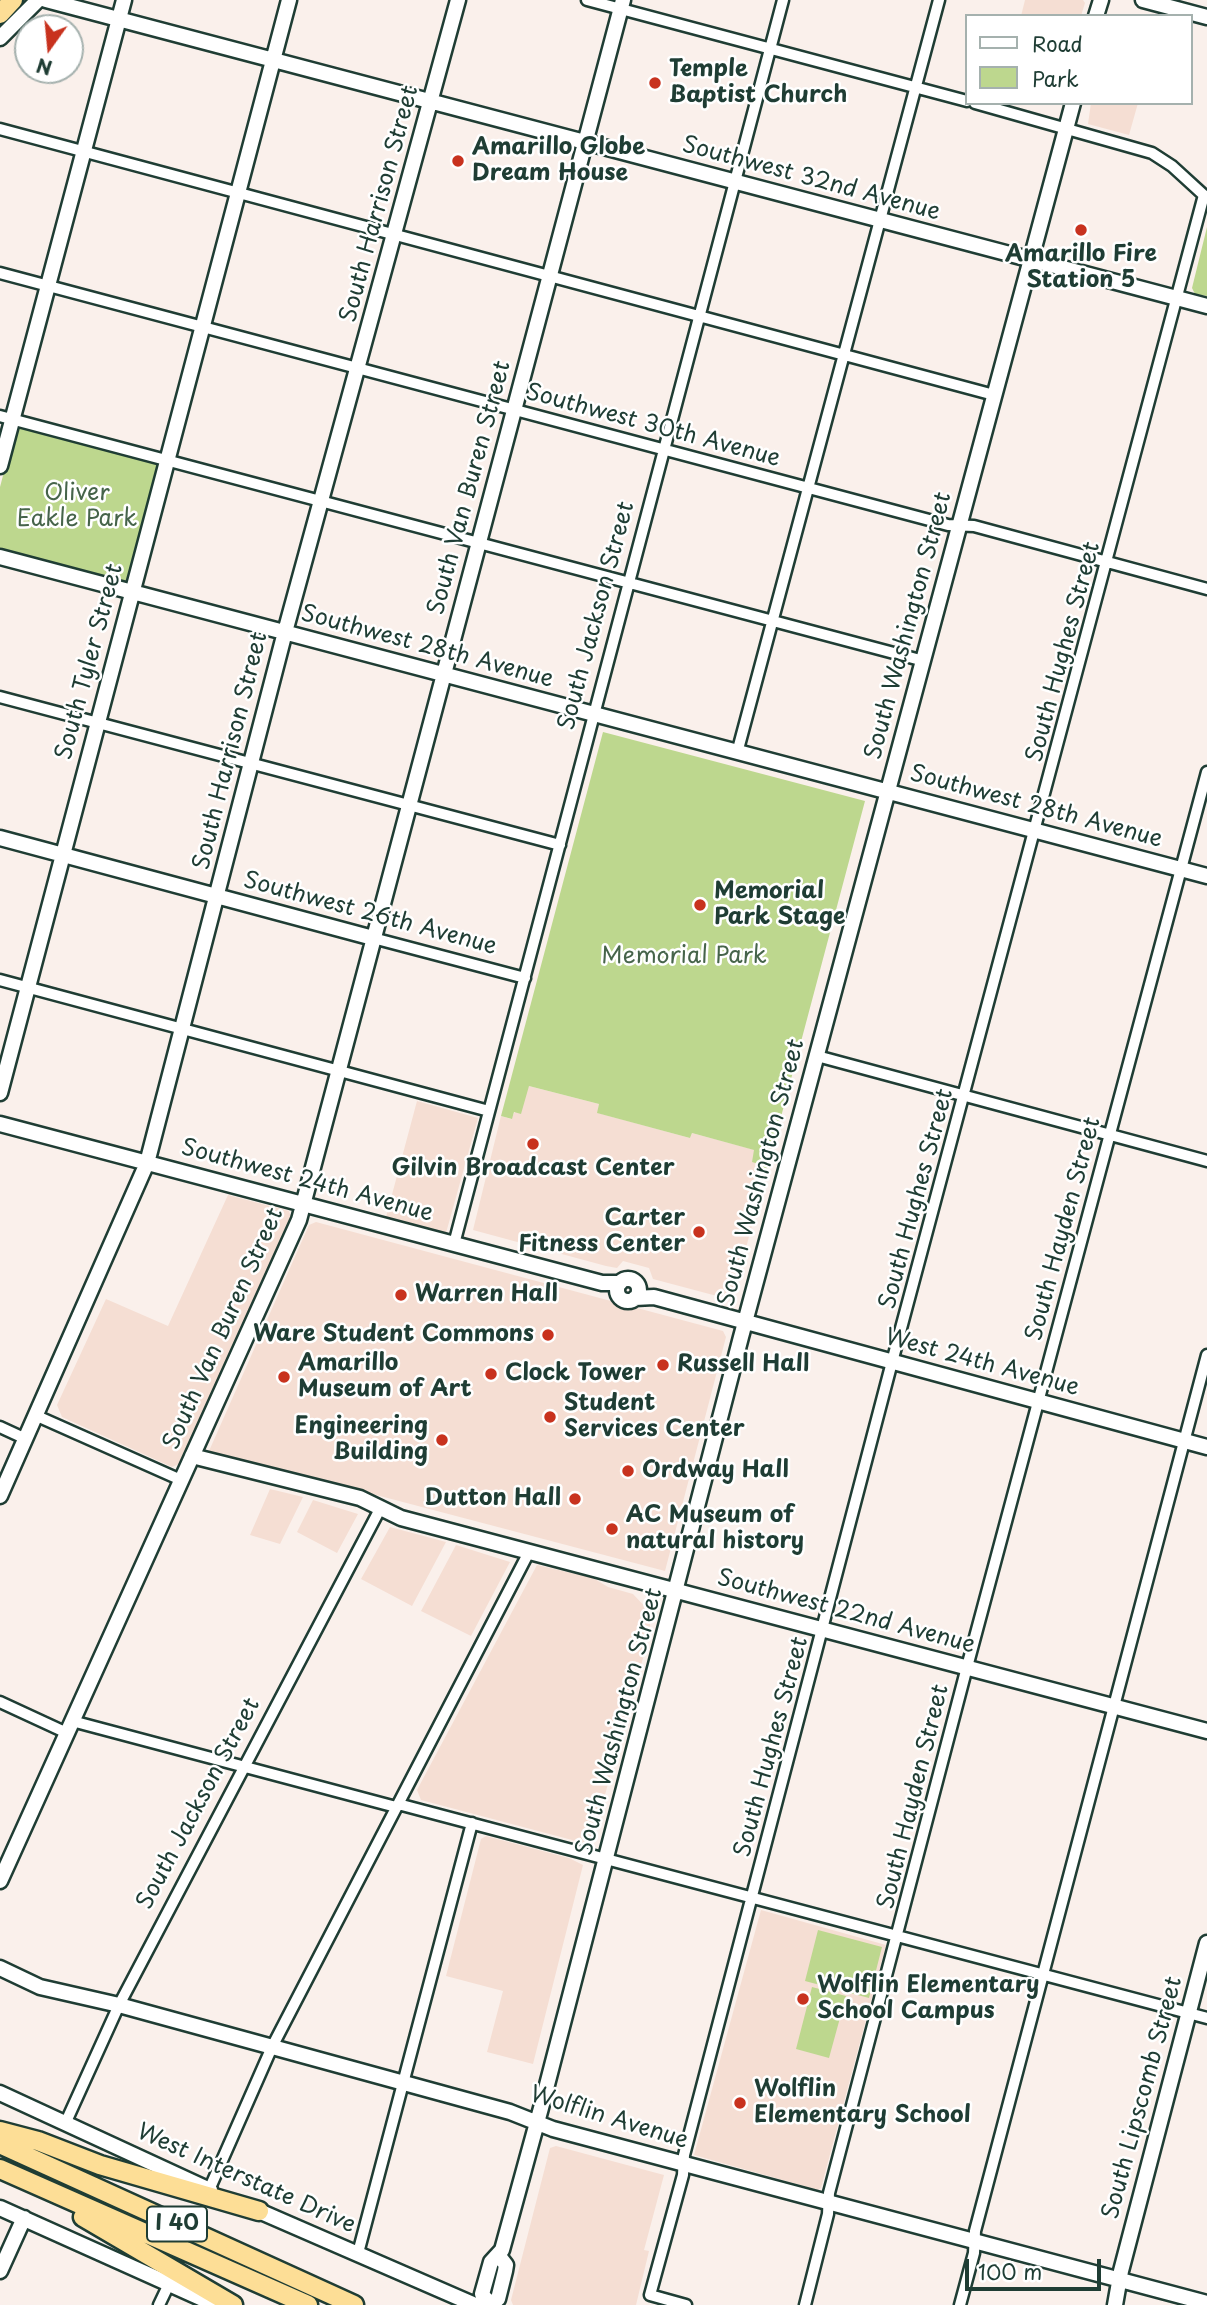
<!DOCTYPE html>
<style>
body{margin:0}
#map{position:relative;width:1207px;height:2305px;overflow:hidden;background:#faf0eb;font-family:"Playpen Sans",sans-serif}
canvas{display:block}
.legend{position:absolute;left:965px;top:14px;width:228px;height:91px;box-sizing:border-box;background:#fff;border:2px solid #a5b1ae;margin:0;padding:9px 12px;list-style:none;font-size:21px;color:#1f3d34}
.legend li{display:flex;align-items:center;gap:14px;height:35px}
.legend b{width:35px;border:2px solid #a5b1ae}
.north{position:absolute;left:14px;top:14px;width:70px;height:70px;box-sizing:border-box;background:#fff;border:2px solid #a5b1ae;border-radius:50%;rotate:195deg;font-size:19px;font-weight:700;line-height:28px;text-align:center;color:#1f3d34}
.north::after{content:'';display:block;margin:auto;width:24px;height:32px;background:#c8321e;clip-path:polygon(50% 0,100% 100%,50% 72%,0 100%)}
.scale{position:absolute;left:965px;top:2259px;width:136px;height:32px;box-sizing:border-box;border:4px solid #1f3d34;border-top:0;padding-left:9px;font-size:21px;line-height:24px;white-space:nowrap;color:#1f3d34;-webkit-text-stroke:5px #fff;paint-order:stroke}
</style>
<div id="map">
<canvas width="1207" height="2305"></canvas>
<ul class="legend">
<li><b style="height:9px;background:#fff"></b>Road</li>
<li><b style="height:19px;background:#bdd78e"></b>Park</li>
</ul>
<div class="north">N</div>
<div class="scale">100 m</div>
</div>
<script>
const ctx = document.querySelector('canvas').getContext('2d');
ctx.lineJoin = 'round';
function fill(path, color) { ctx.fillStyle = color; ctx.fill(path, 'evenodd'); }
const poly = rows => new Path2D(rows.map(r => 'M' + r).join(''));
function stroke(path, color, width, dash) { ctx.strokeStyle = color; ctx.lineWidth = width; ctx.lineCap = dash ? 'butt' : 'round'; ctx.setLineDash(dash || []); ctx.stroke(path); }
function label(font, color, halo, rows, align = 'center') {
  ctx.font = font + ' "Playpen Sans",sans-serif'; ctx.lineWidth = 5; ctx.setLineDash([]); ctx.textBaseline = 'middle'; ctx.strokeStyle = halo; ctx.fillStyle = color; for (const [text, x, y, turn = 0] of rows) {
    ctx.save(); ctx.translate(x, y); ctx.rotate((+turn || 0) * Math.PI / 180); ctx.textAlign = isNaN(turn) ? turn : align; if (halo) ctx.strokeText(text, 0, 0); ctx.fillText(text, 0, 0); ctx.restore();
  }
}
const built = poly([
 [1025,0,1083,0,1085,3,1081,16,1021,16],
 [1091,103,1138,103,1129,135,1088,124],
 [529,1086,599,1104,598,1113,690,1138,692,1133,755,1150,763,1165,760,1175,765,1177,732,1300,653,1279,649,1268,623,1261,617,1268,606,1266,473,1230,501,1116,511,1119],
 [417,1101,478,1118,446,1233,386,1217],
 [228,1195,289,1211,291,1217,179,1464,172,1467,62,1417,57,1405,106,1299,168,1326],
 [316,1222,723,1331,726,1337,665,1571,209,1451,309,1225],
 [270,1489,303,1497,280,1544,250,1535],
 [313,1500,358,1514,337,1553,297,1532],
 [390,1527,446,1542,412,1606,361,1579],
 [456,1545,510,1562,471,1636,421,1611],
 [537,1565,593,1578,608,1587,633,1594,650,1612,650,1633,591,1845,421,1800,417,1790],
 [486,1836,569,1858,583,1865,533,2064,487,2052,503,1991,446,1976,481,1839],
 [761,1910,886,1945,821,2188,818,2190,694,2155],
 [556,2146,664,2175,644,2250,649,2251,636,2305,513,2305,511,2300,550,2148]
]);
const green = poly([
 [1207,227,1207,296,1195,294,1192,288],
 [16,426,161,465,128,586,0,552,0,487],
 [603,732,865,801,765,1177,760,1176,762,1165,752,1162,754,1150,692,1133,690,1138,597,1113,599,1104,529,1086,521,1114,514,1112,512,1119,501,1116],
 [818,1930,882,1947,869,1998,805,1981],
 [812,1987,846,1996,829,2058,796,2049]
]);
const street = poly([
 [587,0,967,101],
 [975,103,1152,153,1172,166,1207,198],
 [0,129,994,395],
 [0,273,948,525,974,526,1207,589],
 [0,416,924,661],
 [0,697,560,845],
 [737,753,939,0],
 [373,938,525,978],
 [0,980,489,1111],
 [817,1056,1207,1161],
 [454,1244,783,0],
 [37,1416,181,1480],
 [0,1427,26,1439],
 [0,1702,67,1733],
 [72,1721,396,1807],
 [398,1804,1207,2018],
 [65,2124,119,2005,380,1509],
 [209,2190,272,2047,529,1552],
 [358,2253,472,1823],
 [159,2305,169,2284],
 [686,2305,650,2295,683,2175,684,2155,892,1362,1204,195],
 [805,2305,828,2214,829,2193,967,1667,1207,772],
 [960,2305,974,2253,975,2231,1207,1355]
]);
const secondary = poly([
 [46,0,1207,306],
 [1143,0,1207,17],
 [1096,16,1101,0],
 [0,38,38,0],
 [0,466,124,0],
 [0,557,1207,876],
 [0,838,373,938],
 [0,1093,289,0],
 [0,1124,602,1283,620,1283],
 '617 1290a11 11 0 1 1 22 0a11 11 0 1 1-22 0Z',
 [635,1298,654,1297,1207,1447],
 [192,1456,360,1498,401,1518,1207,1731],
 [0,1496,147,1163,285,632,458,0],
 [0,1881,299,1220,623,0],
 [0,1968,40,1987,119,2005,510,2112,553,2129,1207,2303],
 [0,2093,210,2190],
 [0,2208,216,2305],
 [252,2208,475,2305],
 [0,2271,24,2218],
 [488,2302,482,2294,491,2262,502,2250,541,2108,741,1337,1073,103],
 [487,2305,498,2299,505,2271,506,2265,499,2256],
 [1115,2305,1121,2271,1207,1943]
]);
const highway = poly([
 [0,14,13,0],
 [0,2131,38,2141,100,2165,259,2211],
 [0,2144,354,2305],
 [0,2169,308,2305],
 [83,2217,233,2305]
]);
const markers = [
 [655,83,7,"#c8321e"],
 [458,161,7,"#c8321e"],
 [1081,230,7,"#c8321e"],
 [700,905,7,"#c8321e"],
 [533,1144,7,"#c8321e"],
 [699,1232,7,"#c8321e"],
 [401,1295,7,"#c8321e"],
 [548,1335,7,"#c8321e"],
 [663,1365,7,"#c8321e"],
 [491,1374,7,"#c8321e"],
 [284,1377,7,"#c8321e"],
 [550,1417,7,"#c8321e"],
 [442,1440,7,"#c8321e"],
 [628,1471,7,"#c8321e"],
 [575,1499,7,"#c8321e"],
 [612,1529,7,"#c8321e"],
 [803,1999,7,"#c8321e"],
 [740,2103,7,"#c8321e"]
];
const shields = [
 [177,2224,60]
];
const shieldNames = [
 ["I 40",177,2224]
];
const poiNames = [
 ["Temple",669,70],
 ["Baptist Church",669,96],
 ["Amarillo Globe",472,148],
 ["Dream House",472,174],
 ["Amarillo Fire",1081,255,"center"],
 ["Station 5",1081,281,"center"],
 ["Memorial",714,892],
 ["Park Stage",714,918],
 ["Gilvin Broadcast Center",533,1169,"center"],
 ["Carter",685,1219,"right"],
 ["Fitness Center",685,1245,"right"],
 ["Warren Hall",415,1295],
 ["Ware Student Commons",534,1335,"right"],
 ["Amarillo",298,1364],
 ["Museum of Art",298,1390],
 ["Russell Hall",677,1365],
 ["Clock Tower",505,1374],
 ["Student",564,1404],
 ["Services Center",564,1430],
 ["Engineering",428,1427,"right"],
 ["Building",428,1453,"right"],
 ["Ordway Hall",642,1471],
 ["Dutton Hall",561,1499,"right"],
 ["AC Museum of",626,1516],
 ["natural history",626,1542],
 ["Wolflin Elementary",817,1986],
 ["School Campus",817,2012],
 ["Wolflin",754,2090],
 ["Elementary School",754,2116]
];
const streetNames = [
 ["Southwest 32nd Avenue",811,179,15],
 ["South Harrison Street",380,204,-75],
 ["Southwest 30th Avenue",653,426,15],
 ["South Van Buren Street",470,488,-75],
 ["South Jackson Street",597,616,-75],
 ["South Washington Street",909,626,-75],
 ["Southwest 28th Avenue",427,647,15],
 ["South Hughes Street",1064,652,-75],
 ["South Tyler Street",90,662,-75],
 ["South Harrison Street",231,751,-76],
 ["Southwest 28th Avenue",1036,807,15],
 ["Southwest 26th Avenue",370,914,15],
 ["South Washington Street",762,1173,-75],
 ["Southwest 24th Avenue",307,1181,15],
 ["South Hughes Street",917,1199,-75],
 ["South Hayden Street",1064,1229,-75],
 ["South Van Buren Street",224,1329,-66],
 ["West 24th Avenue",982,1363,15],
 ["Southwest 22nd Avenue",846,1612,15],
 ["South Washington Street",620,1722,-75],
 ["South Hughes Street",772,1747,-75],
 ["South Hayden Street",914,1797,-76],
 ["South Jackson Street",199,1804,-62],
 ["South Lipscomb Street",1143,2098,-75],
 ["Wolflin Avenue",609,2118,17],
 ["West Interstate Drive",246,2179,24]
];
const parkNames = [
 ["Oliver",77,494],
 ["Eakle Park",77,520],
 ["Memorial Park",684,957]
];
fill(built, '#f5ded3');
fill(green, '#bdd78e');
stroke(street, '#1f3d34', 15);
stroke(secondary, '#1f3d34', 19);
stroke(highway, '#1f3d34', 23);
stroke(street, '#fff', 10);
stroke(secondary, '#fff', 14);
stroke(highway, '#fdde96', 18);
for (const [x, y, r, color] of markers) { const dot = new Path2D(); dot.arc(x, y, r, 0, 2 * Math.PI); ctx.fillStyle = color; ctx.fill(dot); stroke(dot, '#fff', 2.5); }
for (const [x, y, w] of shields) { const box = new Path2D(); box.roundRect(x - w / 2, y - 17.5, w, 35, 5); ctx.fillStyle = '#fff'; ctx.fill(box); stroke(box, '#1f3d34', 2); }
label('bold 21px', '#1f3d34', null, shieldNames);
label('bold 23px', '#1f3d34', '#fff', poiNames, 'left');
label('23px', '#1f3d34', '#fff', streetNames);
label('23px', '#46644a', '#fff', parkNames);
</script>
